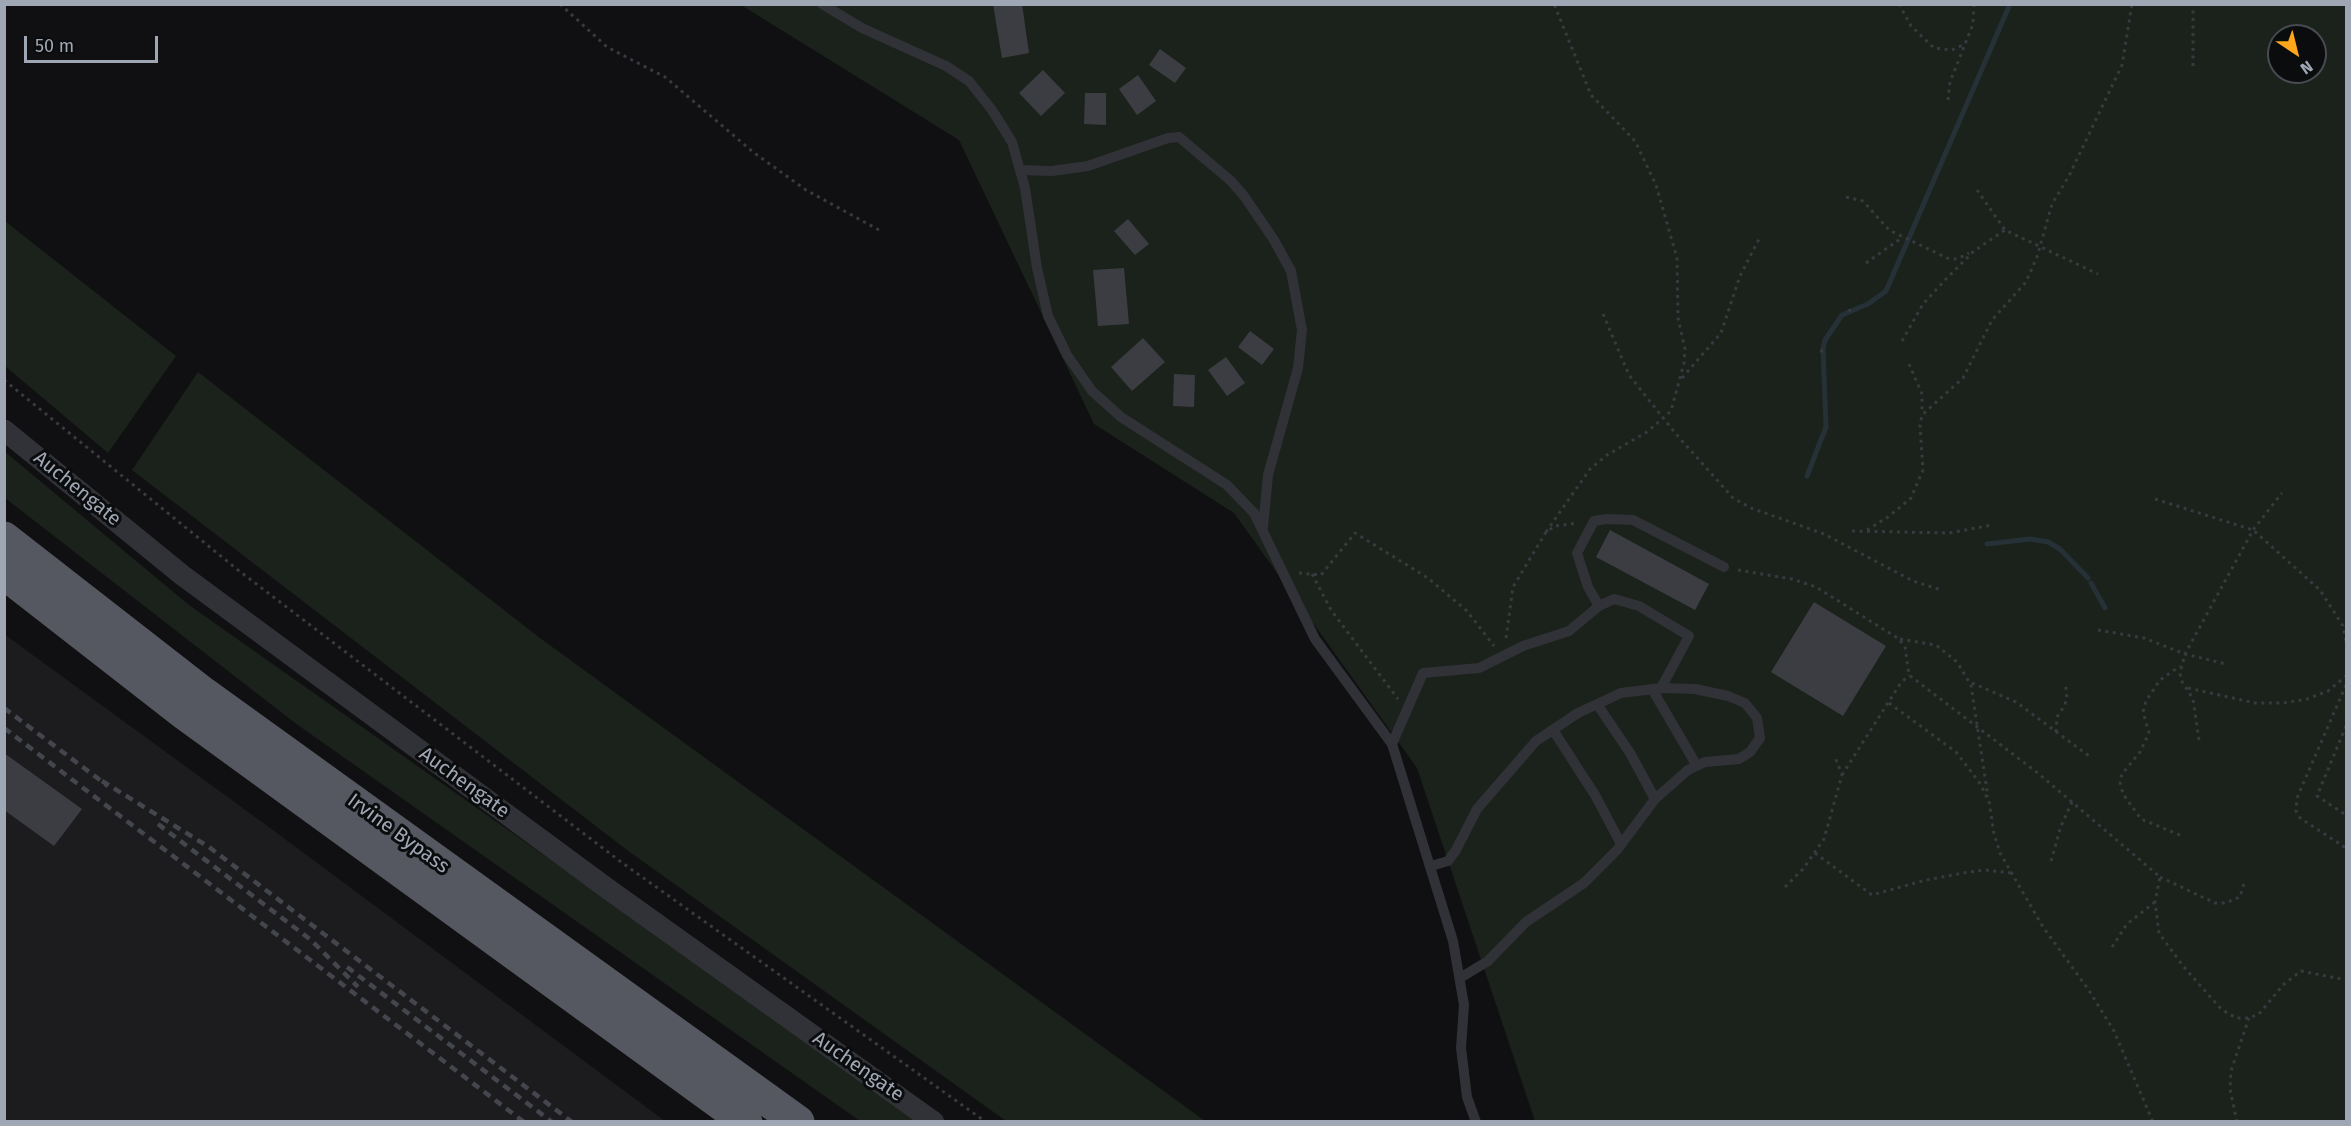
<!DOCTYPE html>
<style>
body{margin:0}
#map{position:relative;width:2351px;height:1126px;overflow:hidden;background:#101012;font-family:"Fira Sans",sans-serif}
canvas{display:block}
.frame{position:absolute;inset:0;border:6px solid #a0a7b4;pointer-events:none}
.north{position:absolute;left:2267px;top:24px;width:60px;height:60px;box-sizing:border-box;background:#0b0c0d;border:2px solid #474a50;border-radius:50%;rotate:145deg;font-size:16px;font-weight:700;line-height:24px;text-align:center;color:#a0a7b4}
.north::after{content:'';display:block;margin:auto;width:21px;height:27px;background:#ffa71c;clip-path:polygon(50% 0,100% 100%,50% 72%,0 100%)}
.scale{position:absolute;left:24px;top:36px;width:134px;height:27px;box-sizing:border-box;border:3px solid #a0a7b4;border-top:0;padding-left:8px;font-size:18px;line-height:21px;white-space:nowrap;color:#a0a7b4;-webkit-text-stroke:4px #0b0c0d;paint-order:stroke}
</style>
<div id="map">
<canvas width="2351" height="1126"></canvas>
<div class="frame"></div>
<div class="north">N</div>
<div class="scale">50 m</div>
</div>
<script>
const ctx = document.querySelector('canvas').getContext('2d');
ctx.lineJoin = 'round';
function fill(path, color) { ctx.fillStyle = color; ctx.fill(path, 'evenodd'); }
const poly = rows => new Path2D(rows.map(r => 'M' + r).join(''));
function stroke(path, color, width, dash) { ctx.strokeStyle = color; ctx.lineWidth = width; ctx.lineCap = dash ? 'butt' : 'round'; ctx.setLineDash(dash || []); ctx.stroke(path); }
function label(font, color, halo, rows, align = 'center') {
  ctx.font = font + ' "Fira Sans",sans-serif'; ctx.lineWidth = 6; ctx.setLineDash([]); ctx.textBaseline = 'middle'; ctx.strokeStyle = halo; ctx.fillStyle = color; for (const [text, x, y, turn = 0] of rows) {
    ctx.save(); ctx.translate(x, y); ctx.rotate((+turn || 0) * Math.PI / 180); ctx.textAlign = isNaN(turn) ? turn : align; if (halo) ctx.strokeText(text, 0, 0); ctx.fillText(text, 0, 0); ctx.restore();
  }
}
const built = poly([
 [4,634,262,822,665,1121,5,1121]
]);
const green = poly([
 [741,5,2346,5,2346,1121,1535,1121,1417,768,1234,513,1094,424,959,140],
 [2279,36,2315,36,2315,72,2279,72],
 [5,221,176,356,108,453,5,366],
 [198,372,540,638,1205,1121,1006,1121,627,850,132,470],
 [4,451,189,605,921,1121,860,1121,295,723,5,498]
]);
const stream = poly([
 [1807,476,1826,427,1823,349,1825,340,1842,315,1868,304,1886,291,2010,4],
 [1987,544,2030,539,2048,542,2060,549,2088,578],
 [2091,583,2105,608]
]);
const building = poly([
 [993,4,1022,4,1029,53,1002,58],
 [1160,49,1186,68,1175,83,1149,65],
 [1043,70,1065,93,1041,116,1019,93],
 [1138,75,1156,101,1137,115,1119,89],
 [1085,93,1106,93,1106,125,1084,124],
 [1128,219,1149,244,1135,255,1114,231],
 [1124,268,1129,324,1098,326,1093,270],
 [1250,331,1274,349,1262,365,1238,347],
 [1143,338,1165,362,1132,391,1111,367],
 [1226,357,1245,383,1227,396,1208,370],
 [1174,374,1195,375,1194,407,1173,406],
 [1610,530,1709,584,1695,610,1596,557],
 [1814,602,1886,646,1843,716,1771,672],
 [4,753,82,809,54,846,4,810]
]);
const path = poly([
 [560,4,607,47,665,77,753,152,806,190,879,230],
 [1899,4,1911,26,1934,48,1952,50,1963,45],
 [2193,66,2193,4],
 [1948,100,1950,82,1973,24,1974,4],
 [1977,190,2005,230,2098,274],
 [1846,197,1863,201,1889,230,1947,258,1957,259,1969,253],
 [1866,263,1903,237],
 [1849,309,1851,313],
 [1603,314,1629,375,1676,434,1733,498,1751,508,1824,534,1913,581,1941,590],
 [1902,341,1923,304,1945,280,1974,251,2005,230],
 [1820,351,1825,351],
 [1909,364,1922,394,1922,413],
 [1682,378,1721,333,1740,276,1760,237],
 [4,380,238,570,621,862,986,1122],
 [2155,499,2253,530,2320,590,2343,626,2346,641],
 [1867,530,1888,517,1911,498,1923,470,1920,425,1922,415,1963,378,1992,320,2026,282,2037,257,2052,204,2069,176,2122,65,2132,4],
 [1852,531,1949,533,1992,525],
 [1546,532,1590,469,1607,455,1647,432,1671,411,1684,363,1685,349,1678,318,1677,258,1656,185,1635,141,1591,95,1554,4],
 [1738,570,1792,579,1816,587,1899,639,1905,647,1909,675,2039,774,2160,877,2155,902,2159,933,2183,966,2221,1009,2236,1018,2249,1018,2259,1014,2283,985,2301,971,2346,980],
 [1299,573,1321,575,1355,533,1428,578,1467,611,1494,646],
 [1312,574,1331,610,1398,699],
 [2098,630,2144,638,2185,654,2226,664],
 [1506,638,1513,587,1546,532,1555,526,1578,523],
 [1900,639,1936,645,1957,662,1971,685,1988,797],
 [1972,683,2016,702,2089,756],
 [2346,685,2297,798,2296,811,2300,818,2346,848],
 [2188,688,2255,703,2283,703,2307,699,2328,691,2346,676],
 [1889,703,1956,752,1979,782,1989,801,1994,834,2000,853,2043,927,2088,989,2114,1031,2153,1122],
 [2346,726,2317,796,2346,815],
 [2056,732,2057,717,2065,705,2067,694,2065,683],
 [2199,740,2193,699,2181,680,2180,673,2185,654,2253,530,2282,493],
 [1842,775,1900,684,1909,675],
 [2180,835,2141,819,2123,794,2120,782,2122,774,2140,752,2149,733,2143,712,2146,701,2160,680,2180,666],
 [1815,853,1872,895,1926,880,1969,872,1985,870,2012,873],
 [2051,861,2061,826,2072,802],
 [2160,877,2215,903,2225,903,2240,897,2244,883],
 [1785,887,1803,869,1824,839,1842,775,1835,757],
 [2112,947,2127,924,2155,902],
 [2237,1122,2230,1089,2231,1071,2249,1018]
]);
const service = poly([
 [822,4,862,28,946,66,969,81,992,110,1012,142,1025,188,1037,268,1048,316,1067,355,1092,391,1121,417,1227,485,1254,513,1315,639,1392,744],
 [1020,170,1052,171,1088,166,1168,138,1179,137,1231,181,1244,196,1274,240,1291,271,1302,330,1298,368,1268,475,1263,527],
 [1599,606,1588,587,1577,553,1594,521,1607,519,1633,520,1724,567],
 [1652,689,1697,766],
 [1597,704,1630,753,1655,799],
 [1553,730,1595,795,1621,844],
 [1431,866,1448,861,1456,850,1477,809,1536,741,1578,713,1621,693,1661,688,1689,636,1639,606,1614,599,1599,606,1569,631,1523,646,1479,668,1423,673,1392,744,1453,941,1464,1005,1461,1048,1467,1097,1476,1122],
 [1460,978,1488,961,1526,922,1584,883,1617,850,1655,799,1688,770,1705,762,1739,759,1750,752,1760,738,1757,718,1745,703,1728,696,1695,689,1661,688]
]);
const minor = poly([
 [4,430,182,575,608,889,934,1122]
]);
const trunk = poly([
 [4,538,203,693,798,1122],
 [4,573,185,714,746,1122]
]);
const rail = poly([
 [4,708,108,786],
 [4,728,524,1122],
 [102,781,209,847,572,1122],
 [158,824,311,940,358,987],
 [347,967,552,1122]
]);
const streetNames = [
 ["Auchengate",77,489,39],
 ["Auchengate",464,783,36],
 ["Irvine Bypass",398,834,36],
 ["Auchengate",858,1067,35]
];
fill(built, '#1c1c1f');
fill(green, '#1a221b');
stroke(stream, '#263037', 5);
fill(building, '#3c3d42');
stroke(path, '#373a3f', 3, [3, 4.5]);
stroke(service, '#313237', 10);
stroke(minor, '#313237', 21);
stroke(trunk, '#555860', 33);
stroke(rail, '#44464d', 4.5, [8, 6]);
label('20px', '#a0a7b4', '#0b0c0d', streetNames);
</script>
